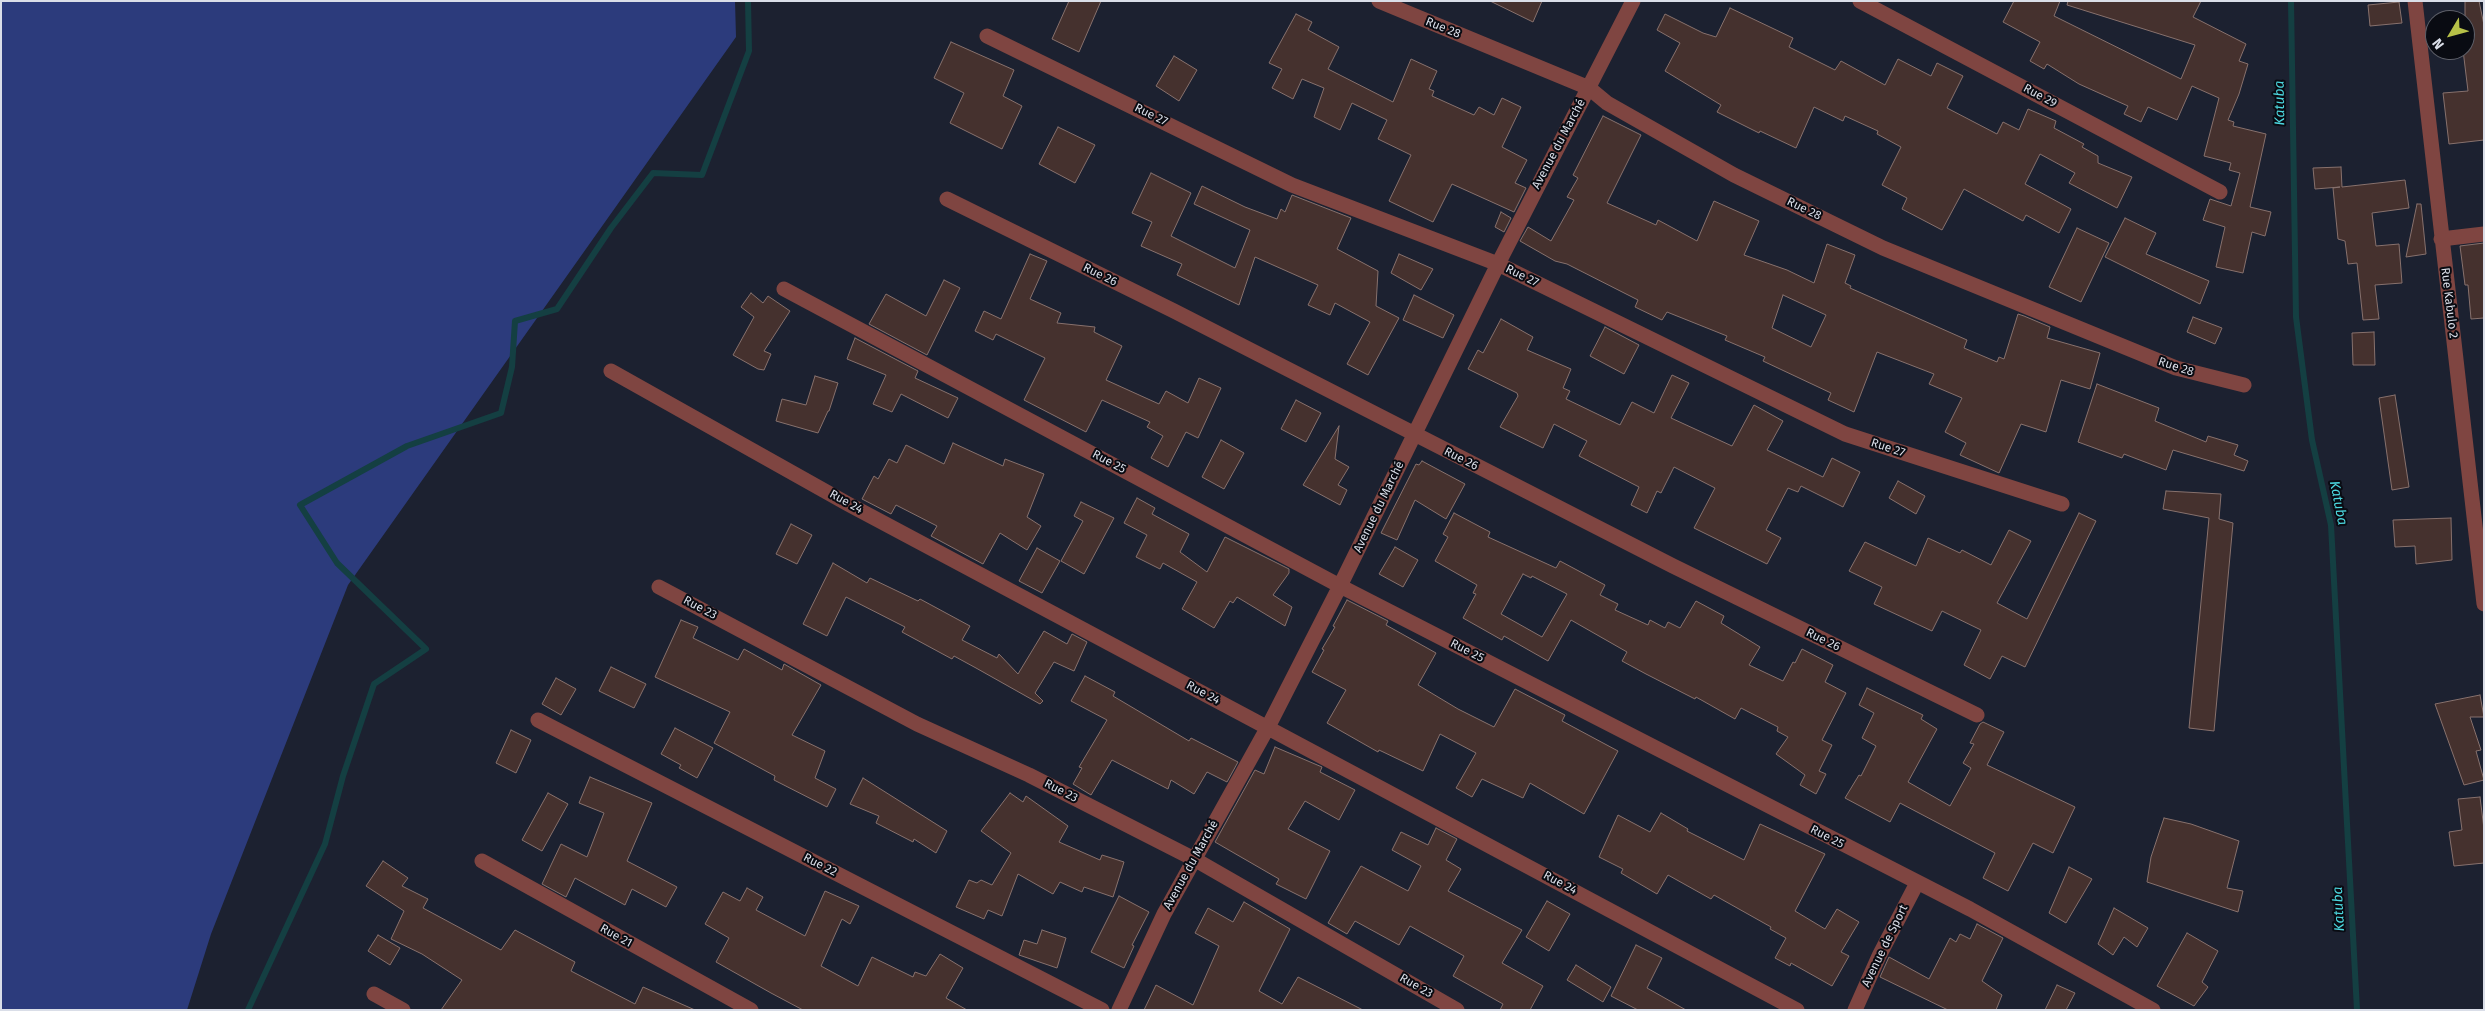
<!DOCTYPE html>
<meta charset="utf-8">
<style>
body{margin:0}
#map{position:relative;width:2485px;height:1011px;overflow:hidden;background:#1c2130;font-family:"Fira Sans",sans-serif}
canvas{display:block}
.frame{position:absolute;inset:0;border:2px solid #dadee8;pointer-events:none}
.north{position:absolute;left:2425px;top:10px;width:50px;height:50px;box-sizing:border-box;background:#090b12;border:1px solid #5d5f68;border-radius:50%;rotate:233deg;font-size:14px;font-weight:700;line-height:20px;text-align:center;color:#dadee8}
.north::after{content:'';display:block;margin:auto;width:18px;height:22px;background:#b7c148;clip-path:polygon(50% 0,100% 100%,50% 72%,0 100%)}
</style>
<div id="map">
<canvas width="2485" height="1011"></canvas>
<div class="frame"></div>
<div class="north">N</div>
</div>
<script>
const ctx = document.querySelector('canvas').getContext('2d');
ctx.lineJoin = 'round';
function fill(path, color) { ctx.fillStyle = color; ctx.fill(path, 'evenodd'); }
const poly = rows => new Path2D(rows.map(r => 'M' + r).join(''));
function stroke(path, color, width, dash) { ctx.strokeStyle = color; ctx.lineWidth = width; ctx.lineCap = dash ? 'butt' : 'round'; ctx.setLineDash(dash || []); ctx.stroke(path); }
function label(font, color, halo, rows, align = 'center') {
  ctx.font = font + ' "Fira Sans",sans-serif'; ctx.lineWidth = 4; ctx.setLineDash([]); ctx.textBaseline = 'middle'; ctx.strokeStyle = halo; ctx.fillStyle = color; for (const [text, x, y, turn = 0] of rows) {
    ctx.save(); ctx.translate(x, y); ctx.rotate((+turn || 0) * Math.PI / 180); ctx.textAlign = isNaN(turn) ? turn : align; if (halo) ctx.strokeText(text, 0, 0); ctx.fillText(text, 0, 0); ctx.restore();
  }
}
const green = poly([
 [1,1,735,1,736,37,348,585,211,934,187,1010,1,1010]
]);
const stream = poly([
 [2291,1,2296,317,2312,440,2331,525,2357,1010],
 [248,1010,325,844,343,776,374,684,426,649,337,563,300,505,407,446,501,413,512,367,515,321,557,309,611,228,653,173,702,175,749,51,748,1]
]);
const building = poly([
 [1069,1,1101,1,1079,52,1052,39,1069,1],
 [1490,1,1542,1,1533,22,1490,1],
 [2014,1,2060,1,2054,16,2181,79,2195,45,2067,5,2068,1,2201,1,2193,17,2246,44,2239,61,2248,64,2239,94,2228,120,2234,122,2233,126,2266,134,2250,207,2271,212,2265,236,2252,232,2243,273,2216,267,2225,227,2203,220,2210,199,2231,206,2240,173,2229,170,2231,163,2204,156,2219,98,2192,86,2177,120,2148,107,2141,122,2124,114,2128,106,2079,84,2047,64,2044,69,2030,61,2040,42,2003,22,2014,1],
 [2465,1,2479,1,2484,25,2484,140,2449,144,2443,93,2468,91,2463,50,2465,50,2465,1],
 [2399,2,2402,23,2370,26,2368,5,2399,2],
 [1730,8,1793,38,1789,47,1835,70,1841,61,1885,85,1898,59,1931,76,1937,63,1963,76,1947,108,1997,134,2003,122,2019,130,2028,109,2056,121,2054,128,2084,144,2082,147,2098,156,2098,163,2132,177,2117,208,2069,183,2075,173,2040,154,2025,184,2071,209,2059,233,2026,215,2023,221,1964,189,1942,230,1902,209,1907,198,1882,185,1901,147,1877,134,1878,131,1845,116,1843,121,1814,107,1796,148,1760,131,1759,133,1717,112,1721,105,1665,71,1680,43,1657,30,1665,14,1703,33,1716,37,1730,8],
 [1296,14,1312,22,1308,30,1339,47,1328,69,1393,102,1411,59,1437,71,1429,89,1434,91,1432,96,1474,115,1479,107,1494,115,1502,98,1521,107,1502,147,1527,160,1515,183,1526,188,1514,212,1452,184,1433,222,1389,201,1411,155,1378,139,1387,120,1352,103,1340,130,1314,117,1324,88,1302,79,1293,99,1272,88,1282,69,1269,63,1296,14],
 [951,42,1014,70,1003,96,1022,106,1002,149,950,123,964,93,934,78,951,42],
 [1174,56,1197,70,1179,101,1156,86,1174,56],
 [1603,116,1641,135,1607,203,1656,225,1658,220,1697,241,1714,201,1759,221,1744,255,1787,270,1814,283,1827,244,1855,255,1845,283,1851,286,1850,288,1967,340,1964,348,1997,362,1999,357,2004,359,2018,314,2024,316,2050,327,2047,338,2100,353,2090,389,2061,380,2046,432,2021,424,1999,473,1960,455,1966,443,1945,432,1962,398,1929,384,1934,374,1877,352,1854,412,1828,400,1831,393,1763,361,1765,357,1725,340,1727,336,1667,312,1662,320,1635,307,1638,300,1567,264,1555,261,1520,241,1528,227,1551,241,1574,200,1567,197,1578,178,1573,175,1603,116],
 [1783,295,1826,315,1811,347,1772,328,1783,295],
 [1058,127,1095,145,1075,183,1039,164,1058,127],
 [2341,167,2342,187,2405,180,2409,208,2372,213,2376,246,2399,244,2402,283,2375,285,2379,319,2363,320,2357,263,2348,264,2345,241,2338,239,2333,188,2340,187,2315,189,2313,168,2341,167],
 [1151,173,1191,193,1171,236,1235,268,1250,230,1194,204,1202,186,1245,207,1277,219,1281,209,1285,212,1292,195,1351,218,1337,249,1378,271,1376,306,1399,318,1368,375,1347,364,1370,322,1335,303,1330,315,1308,305,1318,285,1255,257,1239,305,1177,275,1182,264,1141,246,1152,222,1132,213,1151,173],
 [2417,204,2421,204,2426,254,2406,257,2417,204],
 [1501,212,1511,218,1504,232,1495,227,1501,212],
 [2125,218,2156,233,2146,254,2209,281,2200,304,2105,257,2125,218],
 [2077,228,2109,243,2081,302,2049,287,2077,228],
 [2484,243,2484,318,2471,319,2468,285,2465,285,2460,246,2484,243],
 [1030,254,1047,261,1030,299,1061,313,1057,323,1095,327,1094,332,1122,346,1106,380,1159,404,1166,391,1188,403,1199,378,1221,388,1198,438,1186,432,1168,467,1151,458,1163,436,1147,427,1150,422,1102,400,1086,432,1024,400,1045,358,996,334,993,340,975,331,984,311,1001,319,1030,254],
 [1399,254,1433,269,1421,290,1391,273,1399,254],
 [944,280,960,288,927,355,869,324,886,294,926,316,944,280],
 [751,293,763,303,768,296,790,311,764,351,771,354,764,370,758,369,733,355,754,317,741,307,751,293],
 [1414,295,1454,315,1443,338,1403,320,1414,295],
 [2193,317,2222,328,2215,344,2187,332,2193,317],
 [1501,319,1533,337,1527,350,1571,369,1563,388,1570,391,1566,399,1620,425,1632,402,1654,413,1672,375,1689,383,1671,418,1732,446,1754,405,1783,421,1767,450,1823,477,1832,458,1860,472,1843,507,1801,486,1798,492,1788,488,1766,530,1781,538,1767,564,1694,528,1715,488,1674,467,1661,493,1657,491,1647,513,1631,505,1639,487,1579,456,1587,441,1554,424,1543,448,1500,427,1518,396,1517,393,1468,369,1478,350,1483,353,1501,319],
 [1605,327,1639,345,1624,374,1590,356,1605,327],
 [2374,332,2375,365,2353,365,2352,333,2374,332],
 [855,338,918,371,915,378,958,398,948,418,901,394,892,412,873,404,886,375,847,359,855,338],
 [815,376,838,383,829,411,828,411,818,433,776,421,782,399,806,405,815,376],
 [2097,384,2159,408,2155,421,2206,442,2208,436,2238,445,2234,455,2248,461,2244,471,2173,450,2166,470,2124,454,2122,458,2078,442,2097,384],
 [2395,395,2409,487,2392,490,2379,398,2395,395],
 [1296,400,1321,413,1306,442,1281,429,1296,400],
 [1339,426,1335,459,1349,467,1338,485,1347,490,1340,505,1303,485,1339,426],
 [1221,440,1244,453,1224,489,1202,477,1221,440],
 [953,443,1003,466,1005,459,1044,474,1027,517,1041,526,1027,550,1000,533,983,564,931,536,937,526,896,505,891,514,862,499,874,476,878,479,889,459,897,463,906,445,944,464,953,443],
 [1422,461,1465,484,1446,519,1415,500,1397,540,1381,533,1416,464,1419,465,1422,461],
 [1898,481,1925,496,1916,514,1889,498,1898,481],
 [2166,491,2221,494,2219,519,2233,523,2214,731,2189,728,2209,518,2163,509,2166,491],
 [1137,498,1155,508,1152,514,1189,534,1180,552,1207,572,1225,537,1289,569,1289,573,1273,595,1292,607,1285,626,1237,597,1233,603,1230,601,1214,628,1182,609,1197,582,1163,563,1160,569,1136,557,1147,535,1124,523,1137,498],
 [1081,502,1114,518,1084,574,1061,561,1083,521,1074,516,1081,502],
 [1454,513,1490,532,1488,537,1556,568,1560,561,1605,585,1600,595,1618,604,1615,610,1648,625,1650,620,1665,628,1668,622,1680,628,1696,601,1724,616,1721,623,1760,647,1749,665,1783,681,1793,662,1795,663,1802,649,1833,665,1825,682,1846,693,1822,740,1832,745,1819,771,1826,774,1816,794,1800,785,1805,775,1776,754,1788,737,1777,731,1778,727,1741,708,1735,719,1696,697,1695,699,1646,674,1622,661,1627,652,1571,620,1548,661,1504,636,1502,640,1463,618,1476,594,1473,593,1477,585,1435,561,1448,537,1443,534,1454,513],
 [1523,574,1531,578,1532,576,1567,594,1542,637,1501,614,1523,574],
 [2079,513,2096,521,2025,667,2002,656,1990,679,1964,665,1981,630,1942,611,1932,631,1874,604,1882,587,1849,571,1865,542,1916,566,1928,538,1960,553,1962,550,1991,565,2009,530,2031,541,1997,603,2027,619,2079,513],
 [2451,518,2452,560,2416,564,2415,546,2395,547,2393,520,2451,518],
 [791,524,812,535,797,564,776,554,791,524],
 [1395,547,1418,560,1403,587,1379,574,1395,547],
 [1037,548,1060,561,1042,593,1019,581,1037,548],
 [833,563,867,583,870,578,918,601,920,599,970,626,962,640,997,658,999,654,1018,674,1044,631,1067,644,1072,634,1087,642,1074,671,1054,662,1035,693,1043,701,1040,704,976,668,954,656,952,659,902,632,905,627,846,597,827,636,803,624,833,563],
 [1347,600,1388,621,1386,625,1436,653,1418,685,1458,709,1494,727,1515,689,1565,715,1562,721,1618,751,1584,814,1530,783,1523,798,1482,779,1472,797,1456,788,1476,753,1440,734,1423,771,1379,750,1378,752,1327,723,1346,690,1312,672,1324,650,1322,649,1335,627,1333,626,1347,600],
 [681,620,698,627,693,638,738,660,744,649,782,670,784,664,821,685,792,735,825,751,815,778,836,789,827,807,774,780,775,776,714,743,730,712,655,677,681,620],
 [611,667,646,684,634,708,599,691,611,667],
 [1085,676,1115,692,1113,696,1189,741,1191,738,1238,762,1227,782,1207,772,1194,794,1171,780,1168,789,1112,760,1091,795,1073,784,1082,768,1079,767,1107,720,1071,701,1085,676],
 [556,678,576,689,561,715,542,704,556,678],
 [1867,688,1923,715,1921,719,1937,729,1908,782,1950,806,1971,768,1963,763,1974,744,1970,743,1980,724,1983,722,2004,732,1987,765,2075,807,2053,853,2033,843,2008,891,1983,878,1995,853,1900,803,1890,822,1845,798,1859,775,1861,776,1876,746,1862,738,1874,713,1859,705,1867,688],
 [2480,695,2484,717,2470,717,2481,750,2476,751,2484,780,2464,785,2435,704,2480,695],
 [675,728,713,748,697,778,679,768,681,765,661,754,675,728],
 [511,730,531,740,516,773,496,763,511,730],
 [1275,747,1322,767,1320,772,1355,790,1339,820,1305,801,1288,829,1330,851,1306,899,1276,884,1279,879,1215,842,1255,770,1264,774,1275,747],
 [590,777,652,803,627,861,677,887,666,907,632,889,625,905,575,878,566,897,542,884,561,844,587,857,604,813,579,803,590,777],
 [863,778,947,831,936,853,914,839,913,842,876,823,879,816,850,804,863,778],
 [548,793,568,804,542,851,522,840,548,793],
 [1010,793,1023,802,1026,796,1068,826,1059,842,1100,860,1102,855,1124,862,1113,897,1084,887,1082,892,1060,882,1053,894,1018,874,1002,916,988,910,984,919,956,907,969,880,977,883,981,880,992,885,1011,853,981,831,1010,793],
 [2480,797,2484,829,2484,863,2454,866,2449,832,2462,830,2458,799,2480,797],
 [1661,813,1688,829,1687,831,1744,860,1760,824,1825,854,1795,911,1825,929,1837,909,1859,922,1841,952,1849,956,1832,986,1791,963,1790,966,1775,958,1786,938,1770,929,1771,927,1714,895,1711,899,1668,875,1657,894,1621,873,1623,869,1599,857,1618,815,1650,832,1661,813],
 [2164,818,2191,824,2239,841,2227,888,2243,891,2238,912,2147,882,2151,857,2164,818],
 [1436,828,1457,839,1446,860,1461,869,1448,891,1522,930,1502,963,1543,986,1530,1010,1500,1010,1503,1004,1453,976,1464,956,1410,926,1399,945,1355,921,1347,934,1328,923,1361,866,1408,891,1421,866,1392,850,1401,832,1428,845,1436,828],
 [383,861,408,878,402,886,428,899,423,908,501,950,515,930,575,962,571,971,635,1004,643,987,695,1010,441,1010,462,980,422,954,391,939,404,911,366,886,383,861],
 [2069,867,2092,879,2066,923,2049,913,2069,867],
 [747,888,763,897,756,910,805,936,825,891,859,906,850,924,842,919,821,966,858,986,872,957,913,977,915,972,926,976,940,954,963,968,946,998,967,1010,803,1010,771,993,716,962,729,938,705,924,723,892,740,901,747,888],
 [1119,896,1149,912,1132,945,1134,946,1124,968,1091,952,1119,896],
 [1547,901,1570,914,1549,951,1526,937,1547,901],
 [1244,902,1290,929,1259,991,1282,1004,1298,977,1363,1010,1144,1010,1156,985,1193,1005,1219,946,1195,933,1208,908,1233,922,1244,902],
 [2114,908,2148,928,2137,947,2124,937,2113,955,2098,944,2114,908],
 [1977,924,2003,938,1982,981,2002,995,1996,1010,1948,1010,1880,977,1889,957,1929,979,1950,938,1956,942,1960,934,1970,939,1977,924],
 [1042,930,1066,938,1057,968,1019,955,1024,940,1037,944,1042,930],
 [2187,933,2218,951,2202,982,2208,987,2194,1006,2157,986,2187,933],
 [378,935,400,948,390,965,368,951,378,935],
 [1636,945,1662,958,1647,988,1686,1010,1638,1010,1611,996,1636,945],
 [1576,965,1611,987,1603,1002,1567,980,1576,965],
 [2057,985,2075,993,2066,1010,2045,1010,2057,985]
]);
const street = poly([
 [1379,1,1589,88,1607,103,1734,175,1883,248,2176,368,2244,385],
 [1860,1,2220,192],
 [2415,1,2484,604],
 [987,36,1292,185,1498,264,1845,434,2062,504],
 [947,199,1174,311,1673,566,1977,715],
 [2441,239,2484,234],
 [784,289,1340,586,1970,909,2153,1010],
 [611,371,848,504,1797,1010],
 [659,587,917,724,1029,775,1194,859,1457,1010],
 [538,720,1102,1010],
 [482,861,751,1010],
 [374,994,403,1010],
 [1119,1010,1164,914,1268,727,1340,586,1498,264,1633,1],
 [1855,1010,1879,956,1917,883]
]);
const streetNames = [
 ["Rue 28",1443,28,22],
 ["Rue 29",2040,96,28],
 ["Rue 27",1151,115,26],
 ["Avenue du Marché",1559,144,-62],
 ["Rue 28",1804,209,26],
 ["Rue 26",1100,275,26],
 ["Rue 27",1522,276,26],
 ["Rue Kabulo 2",2449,303,83],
 ["Rue 28",2176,367,18],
 ["Rue 27",1888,448,18],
 ["Rue 26",1461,459,27],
 ["Rue 25",1109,462,28],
 ["Rue 24",846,502,29],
 ["Avenue du Marché",1379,507,-64],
 ["Rue 23",700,608,28],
 ["Rue 26",1823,640,26],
 ["Rue 25",1467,651,27],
 ["Rue 24",1203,693,28],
 ["Rue 23",1061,791,27],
 ["Rue 25",1827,837,27],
 ["Rue 22",820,865,27],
 ["Avenue du Marché",1191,865,-61],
 ["Rue 24",1560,883,28],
 ["Rue 21",616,936,29],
 ["Avenue de Sport",1885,946,-64],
 ["Rue 23",1416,986,30]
];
const waterNames = [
 ["Katuba",2280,103,-91],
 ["Katuba",2338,503,79],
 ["Katuba",2339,909,-93]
];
fill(green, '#2c3b7c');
stroke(stream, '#143f42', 6);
fill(building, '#45312e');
stroke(building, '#87716d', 1);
stroke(street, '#7f4541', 15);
label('12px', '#dadee8', '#090b12', streetNames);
label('italic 14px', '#4cd7df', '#090b12', waterNames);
</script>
